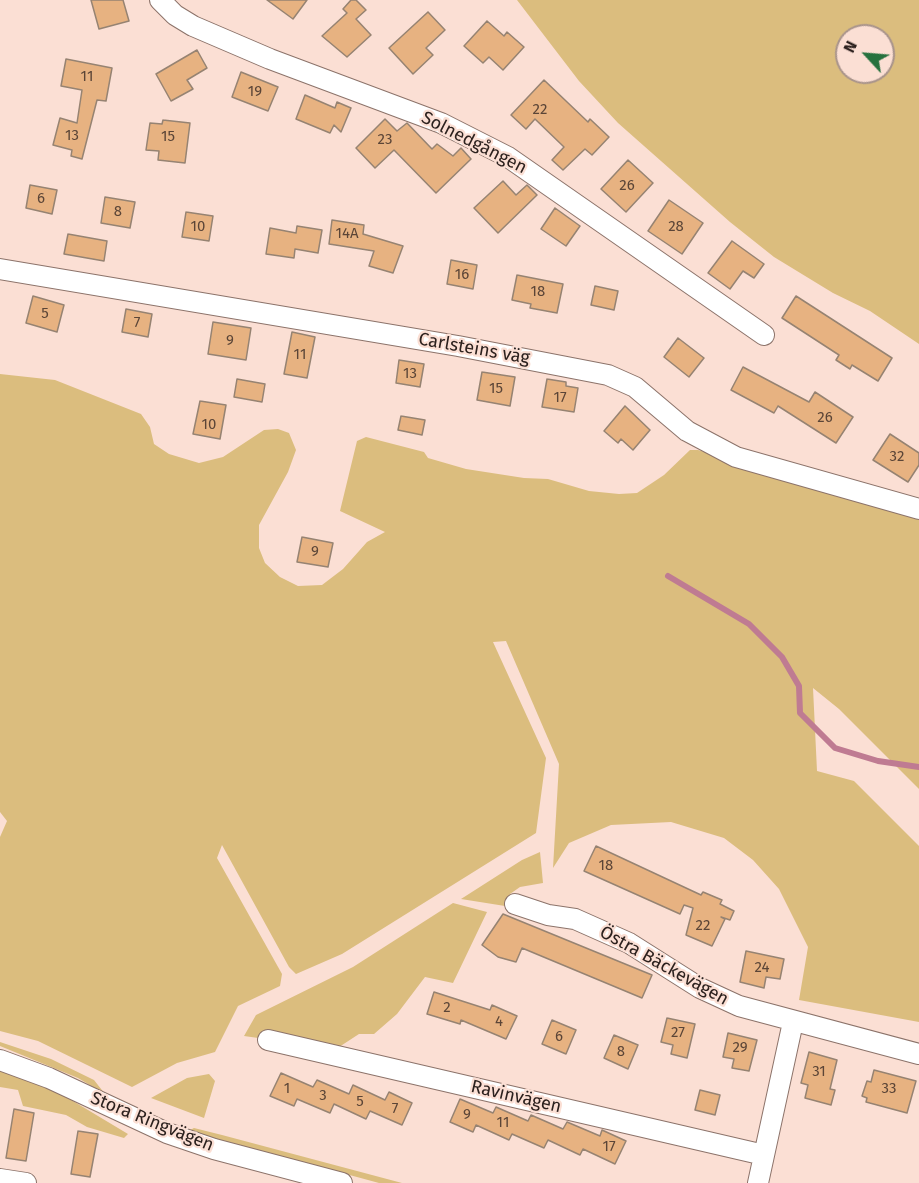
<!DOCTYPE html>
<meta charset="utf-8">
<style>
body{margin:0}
#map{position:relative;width:919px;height:1183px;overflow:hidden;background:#fbdfd4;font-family:"Fira Sans",sans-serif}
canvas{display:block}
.north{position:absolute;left:835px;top:24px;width:60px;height:60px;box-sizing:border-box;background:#fbdfd4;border:2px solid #a8938b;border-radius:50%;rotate:296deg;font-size:16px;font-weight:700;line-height:24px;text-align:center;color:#2c211e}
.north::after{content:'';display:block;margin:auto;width:21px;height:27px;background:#26713e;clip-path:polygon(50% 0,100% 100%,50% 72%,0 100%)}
</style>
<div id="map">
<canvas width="919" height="1183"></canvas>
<div class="north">N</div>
</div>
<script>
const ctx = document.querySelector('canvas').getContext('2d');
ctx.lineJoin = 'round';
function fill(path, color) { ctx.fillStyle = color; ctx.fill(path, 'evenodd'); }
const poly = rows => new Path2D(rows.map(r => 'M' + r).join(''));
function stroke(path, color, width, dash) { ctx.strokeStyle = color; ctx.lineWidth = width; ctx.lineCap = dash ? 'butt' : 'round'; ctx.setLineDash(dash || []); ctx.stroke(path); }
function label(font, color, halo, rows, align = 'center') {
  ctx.font = font + ' "Fira Sans",sans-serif'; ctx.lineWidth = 4.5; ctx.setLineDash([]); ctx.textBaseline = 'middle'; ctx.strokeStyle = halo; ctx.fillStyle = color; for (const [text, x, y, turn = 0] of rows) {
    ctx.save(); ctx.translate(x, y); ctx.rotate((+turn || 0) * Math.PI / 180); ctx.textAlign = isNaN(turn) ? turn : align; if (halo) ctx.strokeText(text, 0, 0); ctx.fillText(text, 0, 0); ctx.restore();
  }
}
const green = poly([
 [517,0,919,0,919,344,870,311,833,293,774,257,730,222,618,123,579,81],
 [847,36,883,36,883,72,847,72],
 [0,374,55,380,141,414,150,427,154,444,169,454,199,463,223,457,264,430,278,429,289,433,296,450,288,472,259,525,259,548,265,563,280,577,298,586,322,585,343,569,367,542,385,532,340,511,357,441,366,437,424,452,428,458,466,469,524,478,548,479,589,491,619,494,637,493,664,475,690,450,698,450,919,517,919,789,839,709,813,688,817,771,854,781,919,846,919,1022,799,1000,808,947,779,889,753,860,724,838,671,822,611,825,569,843,553,868,559,764,506,641,493,642,546,758,536,833,342,954,296,974,289,967,222,845,217,858,282,974,280,986,238,1006,215,1052,177,1063,132,1087,38,1041,0,1031,0,837,7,821,0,812],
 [540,852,543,883,520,887,510,894,505,906,461,899,522,860],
 [453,903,487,912,453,983,425,977,397,1014,374,1034,359,1034,336,1049,244,1036,256,1015,353,967],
 [0,1042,51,1059,94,1080,105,1094,78,1078,0,1046],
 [0,1068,63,1095,128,1134,124,1138,87,1127,66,1115,23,1106,18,1090,0,1087],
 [209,1074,215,1081,204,1118,151,1098,187,1078],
 [194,1128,222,1135,402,1183,379,1183,188,1131]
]);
const stream = poly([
 [668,576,749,624,782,657,799,686,800,713,835,748,878,761,919,767]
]);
const building = poly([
 [91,0,123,0,129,21,99,29,91,0],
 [267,0,307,0,293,19,267,0],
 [351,0,356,0,366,10,356,19,371,35,347,57,322,36,347,13,343,9,351,0],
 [428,12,445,30,426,48,433,55,413,74,389,48,428,12],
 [487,21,504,36,507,32,524,47,503,70,489,57,483,63,464,46,487,21],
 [197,50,207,68,187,80,193,89,171,101,156,74,197,50],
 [66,59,112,68,106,101,97,100,82,159,71,156,72,150,53,145,60,118,77,123,82,90,61,86,66,59],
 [241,72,278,87,268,111,232,97,241,72],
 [544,80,588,122,590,119,609,137,592,155,585,149,563,170,552,160,564,147,535,119,526,129,511,115,544,80],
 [305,95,335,108,337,102,351,108,341,132,334,125,330,133,296,119,305,95],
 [385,119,397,131,407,123,432,149,437,144,453,156,461,148,471,159,436,193,394,150,375,168,356,148,385,119],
 [163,120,190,123,185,163,158,160,159,151,146,150,150,123,162,124,163,120],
 [628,160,653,183,626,212,601,189,628,160],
 [503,181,516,195,527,185,537,195,498,233,474,208,503,181],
 [30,185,57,190,52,214,26,208,30,185],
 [105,197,135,202,130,228,101,223,105,197],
 [669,200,703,223,682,254,648,231,669,200],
 [555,208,580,226,566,246,541,229,555,208],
 [186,212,213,216,209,241,182,237,186,212],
 [332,220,364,225,363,234,403,246,393,273,369,266,374,251,329,244,332,220],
 [297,226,322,230,318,253,295,249,294,258,266,254,270,228,296,233,297,226],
 [68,234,107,241,104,261,64,254,68,234],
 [732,241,764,264,754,278,743,271,730,289,708,273,732,241],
 [451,260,477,265,473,289,447,284,451,260],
 [517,275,563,284,557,313,530,308,531,304,512,300,517,275],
 [595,286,618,291,614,310,591,305,595,286],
 [33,296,64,305,57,332,26,323,33,296],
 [796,296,892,358,878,381,852,365,850,369,836,360,839,355,782,318,796,296],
 [126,309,152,314,148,337,122,332,126,309],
 [213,322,251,328,246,360,208,354,213,322],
 [292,332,315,337,307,378,284,374,292,332],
 [678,338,704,358,689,377,664,357,678,338],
 [399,360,424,364,420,387,396,383,399,360],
 [743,367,809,402,815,392,853,417,836,443,778,406,774,413,731,390,743,367],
 [482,372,515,377,510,406,477,400,482,372],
 [237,379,265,384,262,402,234,397,237,379],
 [547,379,566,382,566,386,578,388,574,412,542,407,547,379],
 [200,401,226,405,220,439,193,434,200,401],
 [625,406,650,430,633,450,621,439,618,443,604,431,625,406],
 [401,416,425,420,422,435,398,430,401,416],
 [890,434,919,453,919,465,908,482,873,460,890,434],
 [302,537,333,543,328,567,297,562,302,537],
 [596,846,701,895,703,892,722,900,720,904,734,911,730,920,721,917,725,919,712,946,686,935,693,908,684,905,680,914,584,871,596,846],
 [503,914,652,975,642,998,522,948,516,962,498,957,482,945,503,914],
 [746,951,784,959,780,979,766,977,764,988,740,982,746,951],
 [434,992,490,1010,492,1005,517,1016,506,1039,461,1020,460,1024,427,1014,434,992],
 [667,1018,695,1024,687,1058,671,1054,673,1045,661,1042,667,1018],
 [552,1020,576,1030,566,1054,542,1044,552,1020],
 [728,1033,757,1040,749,1071,732,1068,734,1059,723,1057,728,1033],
 [614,1035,638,1045,628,1069,604,1058,614,1035],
 [809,1052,837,1060,830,1089,835,1090,831,1105,805,1098,808,1085,801,1083,809,1052],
 [874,1070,916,1081,907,1113,866,1102,867,1098,862,1096,867,1081,871,1082,874,1070],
 [281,1073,313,1087,317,1080,349,1094,353,1085,385,1100,389,1092,412,1103,402,1125,370,1111,366,1119,334,1104,330,1113,297,1099,294,1106,270,1096,281,1073],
 [700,1090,720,1095,715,1115,695,1110,700,1090],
 [460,1099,493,1113,496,1107,528,1121,531,1115,563,1129,567,1122,600,1136,602,1130,626,1141,615,1164,583,1149,580,1155,548,1140,544,1148,512,1134,509,1140,476,1125,473,1132,450,1122,460,1099],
 [14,1109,34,1113,26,1161,6,1158,14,1109],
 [78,1131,98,1134,90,1177,71,1174,78,1131]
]);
const minor = poly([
 [160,0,175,15,193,26,270,59,441,123,508,157,764,335],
 [0,269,458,346,608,375,635,387,687,431,736,457,919,509],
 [515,904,548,915,575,919,629,943,700,988,739,1006,919,1054],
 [268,1040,764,1155],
 [0,1060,49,1078,167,1133,214,1149,342,1183],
 [0,1179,26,1183],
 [758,1183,793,1022]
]);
const numberNames = [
 ["11",87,77],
 ["19",255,92],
 ["22",540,110],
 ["13",72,136],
 ["15",168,137],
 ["23",385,140],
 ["26",627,186],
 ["6",41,199],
 ["8",118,212],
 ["10",198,227],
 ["28",676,227],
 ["14A",347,234],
 ["16",462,275],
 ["18",538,292],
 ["5",45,314],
 ["7",137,323],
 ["9",230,341],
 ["11",300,355],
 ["13",410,374],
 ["15",496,389],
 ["17",560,398],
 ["26",825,418],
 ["10",209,425],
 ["32",897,457],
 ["9",315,552],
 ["18",606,866],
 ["22",703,926],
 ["24",762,968],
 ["2",447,1008],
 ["4",499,1022],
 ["27",678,1033],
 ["6",559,1037],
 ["29",740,1048],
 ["8",621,1052],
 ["31",819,1072],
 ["1",287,1089],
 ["33",889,1089],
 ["3",323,1096],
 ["5",360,1102],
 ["7",395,1109],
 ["9",467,1115],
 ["11",503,1123],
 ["17",609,1147]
];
const streetNames = [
 ["Solnedgången",474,143,27],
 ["Carlsteins väg",474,349,10],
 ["Östra Bäckevägen",664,966,29],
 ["Ravinvägen",516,1097,13],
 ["Stora Ringvägen",152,1122,22]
];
fill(green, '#dbbd7e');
stroke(stream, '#bf7b92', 6);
fill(building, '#e7b281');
stroke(building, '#968372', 1.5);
stroke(minor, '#8c736a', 22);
stroke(minor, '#fff', 20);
label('15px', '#5b4537', null, numberNames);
label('18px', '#2c211e', '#fbdfd4', streetNames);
</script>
